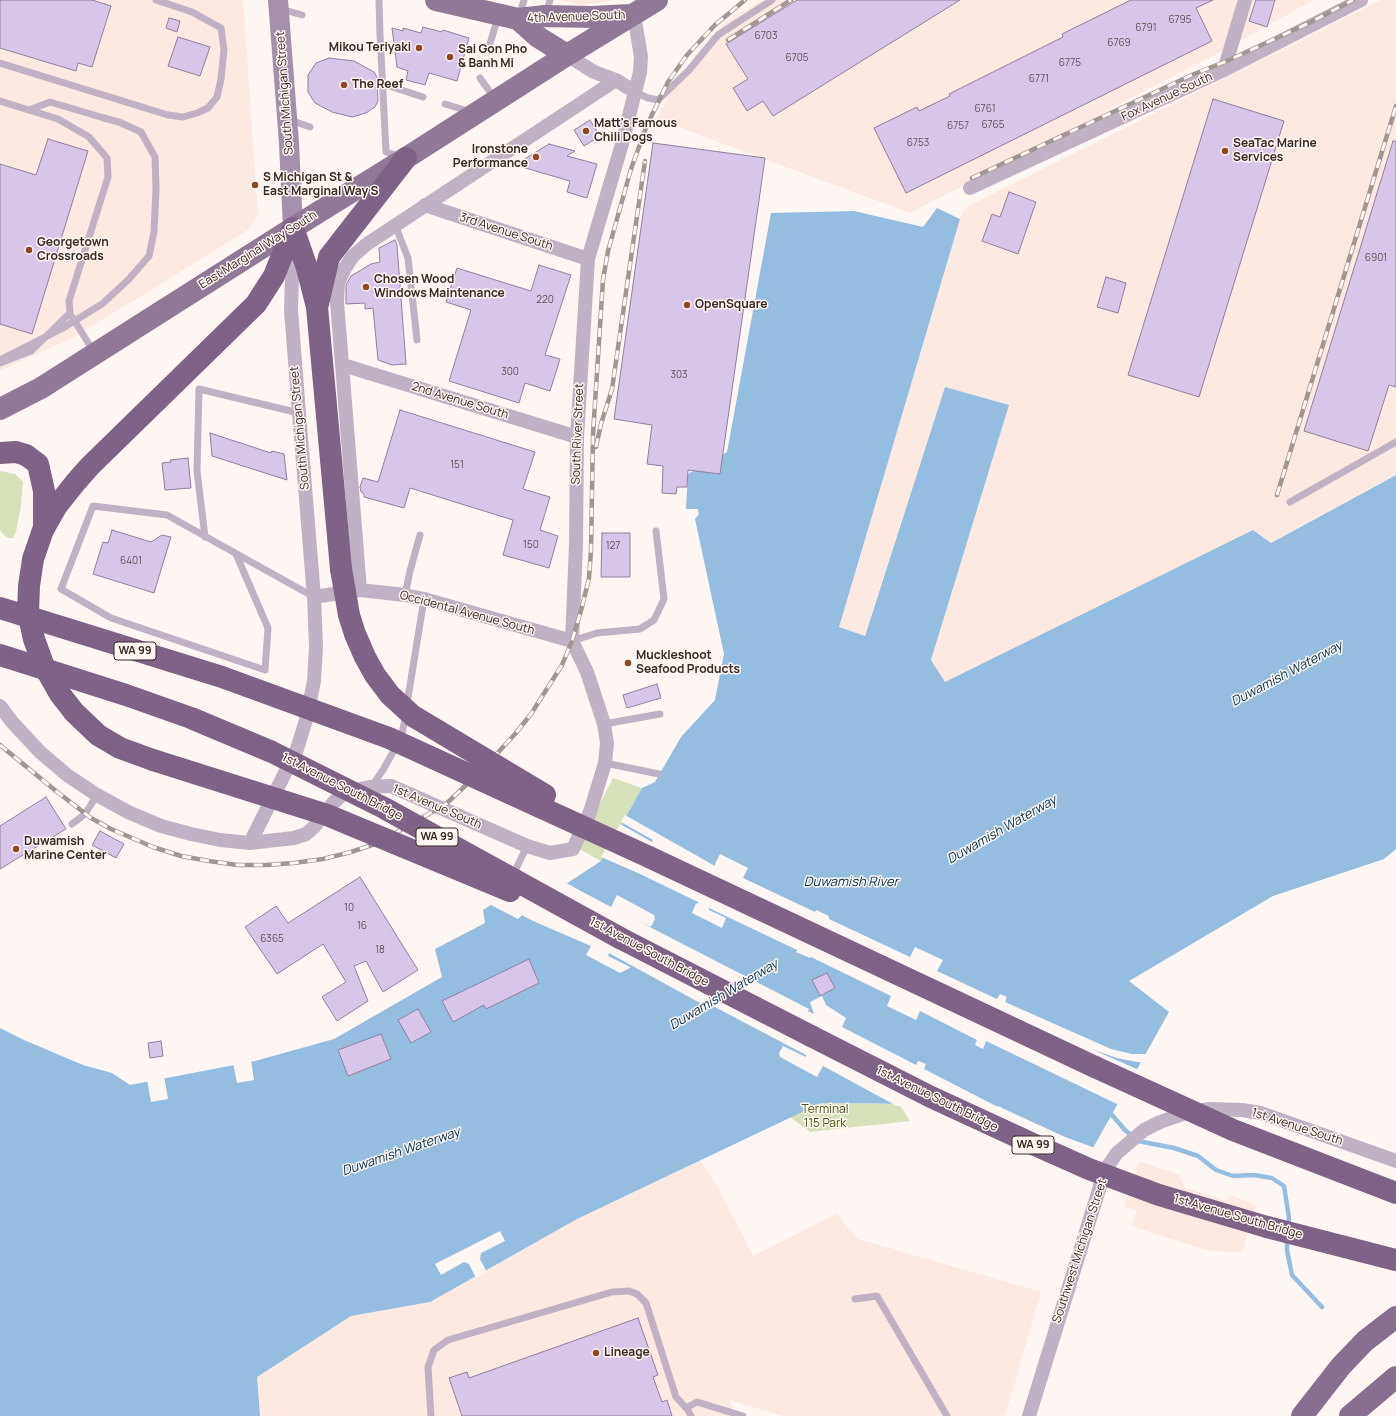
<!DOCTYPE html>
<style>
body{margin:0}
canvas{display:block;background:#fef6f3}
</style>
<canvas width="1396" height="1416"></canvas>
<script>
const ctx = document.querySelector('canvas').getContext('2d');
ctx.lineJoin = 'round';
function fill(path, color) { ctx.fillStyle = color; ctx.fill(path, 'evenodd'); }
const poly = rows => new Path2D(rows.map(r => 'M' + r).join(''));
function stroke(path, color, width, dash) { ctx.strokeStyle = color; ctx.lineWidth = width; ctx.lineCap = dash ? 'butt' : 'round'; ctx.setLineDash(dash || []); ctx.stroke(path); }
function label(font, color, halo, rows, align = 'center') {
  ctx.font = font + ' Manrope,sans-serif'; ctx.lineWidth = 3; ctx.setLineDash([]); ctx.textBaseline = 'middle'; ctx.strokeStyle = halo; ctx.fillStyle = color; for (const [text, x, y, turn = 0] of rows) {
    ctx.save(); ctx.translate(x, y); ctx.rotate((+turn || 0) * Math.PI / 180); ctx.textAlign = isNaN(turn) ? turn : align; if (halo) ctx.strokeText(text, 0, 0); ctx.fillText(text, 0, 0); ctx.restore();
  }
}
const built = poly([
 [0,0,243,0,258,214,249,229,167,280,74,337,0,371],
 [560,0,613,0,605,2,581,5],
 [762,0,1314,0,1218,53,910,213,657,119,669,93,696,54,723,24],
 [1381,0,1396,0,1396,474,1270,543,1253,530,945,683,931,660,1009,405,945,387,864,637,839,627,960,219,965,208],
 [700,1161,718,1187,753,1256,836,1214,858,1239,1041,1292,1005,1416,783,1416,730,1400,735,1416,260,1416,256,1377,351,1316,430,1302,577,1219],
 [1139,1161,1179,1175,1184,1187,1226,1201,1231,1195,1256,1206,1242,1252,1209,1251,1131,1226,1137,1211,1124,1207]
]);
const green = poly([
 [0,471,15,474,23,482,21,505,16,532,13,538,8,538,3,534,0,530],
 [613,778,642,788,601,861,577,848],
 [821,1103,899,1104,910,1121,810,1132,790,1117]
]);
const water = poly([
 [937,208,960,219,839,627,865,636,945,387,1009,405,931,660,945,682,1253,530,1271,543,1396,475,1396,849,1384,859,1273,896,1129,981,1169,1012,1079,1173,922,1104,821,1103,577,1219,430,1302,351,1316,257,1377,260,1416,0,1416,0,1028,24,1040,83,1065,112,1073,130,1085,255,1061,334,1039,442,977,435,949,485,923,483,910,491,905,518,919,528,909,601,861,642,788,655,782,681,737,715,700,724,654,695,519,699,514,698,509,686,509,688,474,727,452,771,213,854,211,923,227]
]);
const pier = poly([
 [625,815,715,866,715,864,720,854,748,868,743,878,815,912,816,910,827,915,829,917,829,919,910,957,915,947,943,960,937,971,997,999,1000,994,1007,997,1005,1002,1111,1049,1132,1054,1147,1054,1143,1063,1117,1058,1091,1049,1139,1070,1119,1105,986,1041,983,1049,975,1045,977,1040,920,1011,916,1020,887,1006,891,996,811,957,810,958,796,952,797,950,709,908,709,910,726,918,722,928,692,913,696,903,698,904,698,902,638,873,601,857,620,824,652,842,653,840,621,822],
 [564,882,611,907,617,895,654,915,655,919,651,927,640,922,809,1009,808,1011,814,1014,810,1002,822,996,826,1005,846,1018,842,1027,916,1065,918,1061,926,1064,924,1069,996,1106,1001,1107,1002,1108,1065,1137,1095,1148,1081,1174,1079,1175,922,1106,895,1106,895,1105,823,1066,817,1077,780,1057,779,1053,783,1046,806,1057,806,1055,713,1006,711,1009,609,953,608,956,630,967,630,968,620,973,586,955,591,946,533,921,520,914,526,907],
 [251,1060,254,1080,237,1083,233,1063],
 [164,1076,168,1099,151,1102,147,1080],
 [500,1231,505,1241,481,1253,480,1259,487,1272,476,1278,469,1264,464,1262,441,1275,435,1264]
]);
const stream = poly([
 [1112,1115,1125,1130,1138,1141,1174,1148,1198,1156,1216,1170,1233,1176,1254,1175,1272,1178,1284,1186,1289,1218,1288,1226],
 [1287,1239,1287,1250,1292,1275,1322,1307]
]);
const building = poly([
 [0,0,92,0,111,6,92,67,78,63,76,71,0,48,0,0],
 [797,0,960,0,773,116,763,101,747,111,733,88,748,79,726,44,797,0],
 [1131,0,1213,0,1196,8,1212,41,906,193,874,128,917,107,919,111,950,96,949,94,1063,37,1062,34,1131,0],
 [1256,0,1275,0,1267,27,1249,21,1256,0],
 [169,18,180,21,177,32,166,28,169,18],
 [423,27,442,32,443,30,469,38,457,81,429,73,425,85,406,80,408,71,397,67,392,28,403,31,403,28,421,33,423,27],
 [178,37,210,47,200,76,168,66,178,37],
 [329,58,354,61,374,72,377,77,378,101,375,107,366,113,352,117,332,112,315,103,308,92,308,75,316,63,329,58],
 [1213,99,1284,121,1199,397,1128,375,1213,99],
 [590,120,598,133,595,135,597,138,584,146,574,130,590,120],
 [48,139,88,151,32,334,0,324,0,164,36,175,48,139],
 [1393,141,1396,142,1396,387,1389,385,1368,451,1304,431,1393,141],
 [653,143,765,158,720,474,688,470,687,487,677,487,676,494,662,493,663,466,647,464,652,425,614,419,653,143],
 [549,144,575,151,567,156,597,164,587,198,567,192,570,181,515,165,549,144],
 [1009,192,1036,202,1018,254,982,241,992,214,1000,217,1009,192],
 [395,240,397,245,406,364,392,365,378,360,373,308,365,309,365,303,346,304,346,285,351,276,371,264,380,262,379,248,395,240],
 [539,265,571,275,545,355,560,359,550,391,525,383,519,403,449,381,471,310,446,302,457,268,531,291,539,265],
 [1106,277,1126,283,1118,313,1097,307,1106,277],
 [400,410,535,452,523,489,550,497,540,530,558,536,549,568,503,555,513,520,410,488,404,508,364,497,364,494,361,492,360,487,363,478,378,482,400,410],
 [210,433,271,453,272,451,284,454,287,480,212,456,210,433],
 [188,458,191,488,165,490,162,463,171,462,170,460,188,458],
 [112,530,151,542,162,535,171,537,154,593,93,574,103,542,108,543,112,530],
 [602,533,630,533,630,577,601,577,602,533],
 [657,684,661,698,627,708,623,695,657,684],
 [46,797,66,829,0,869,0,826,46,797],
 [100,831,124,844,116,858,92,845,100,831],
 [360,877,418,970,383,992,366,961,354,966,368,1001,337,1021,322,997,346,982,323,944,277,974,245,927,276,906,288,923,360,877],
 [529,959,539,983,486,1009,484,1005,453,1022,442,1001,529,959],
 [827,973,835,988,820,996,812,980,827,973],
 [418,1009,431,1032,411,1043,398,1020,418,1009],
 [381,1034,391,1059,348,1076,338,1050,381,1034],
 [161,1041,163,1056,150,1058,148,1043,161,1041],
 [638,1318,658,1375,653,1377,662,1402,667,1400,672,1416,462,1416,449,1378,467,1372,469,1378,638,1318]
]);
const service = poly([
 [379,0,380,34,386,152,402,157],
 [281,9,302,15],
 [546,13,550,0],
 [519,17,524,0],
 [489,47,498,17],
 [0,63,168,115,183,117,197,113,208,108,217,97,221,79,224,50,221,28,192,12,156,0],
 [480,78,495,99],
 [383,84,423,97],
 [635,92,648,98,658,100,689,70,718,35,772,0],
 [0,101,58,119,89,137,107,158,108,177,69,301,70,313,31,351,0,363],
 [445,104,471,112],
 [29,110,50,102,104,118],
 [290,120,310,127],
 [395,225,408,258,417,340],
 [72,317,94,352],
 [1290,502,1396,442],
 [205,537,197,471,199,389,299,413],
 [236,554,268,628,265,670,111,618,61,589,93,506,167,515,314,597],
 [405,595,410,571,420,535],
 [572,641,597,633,640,629,654,620,664,599,656,531],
 [407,704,424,599],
 [604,724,660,714],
 [605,763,659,774],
 [371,787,383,770,401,738,406,715],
 [72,824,85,814,97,795],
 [515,871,527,846],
 [855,1299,877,1296,947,1416],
 [686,1408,697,1402,743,1416],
 [431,1416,428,1367,434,1350,448,1340,612,1292,629,1291,637,1294,646,1303,676,1397,688,1410,691,1416]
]);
const minor = poly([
 [567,55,594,72,616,80,635,92],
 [1224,70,1245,0],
 [970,188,1224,70,1361,0],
 [425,205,588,259],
 [343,365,577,437],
 [360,590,337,302,338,283,345,268,353,256,367,244,616,80],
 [314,597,360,590,405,595,424,599,572,641],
 [0,706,12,722,40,752,67,775,97,795,128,812,161,826,191,834,220,840,250,843,294,838,306,834,315,826,333,803,345,792,370,787,391,786,527,846,550,853,573,849,590,812,605,763,607,743,604,724,587,672,572,641,576,544,577,437,588,259,622,144,640,72,641,57,634,15],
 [250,843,297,749,306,720,314,681,316,647,314,597,299,413,291,310,293,242],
 [1029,1416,1101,1183,1108,1166,1117,1153,1144,1130,1160,1122,1189,1112,1210,1109,1242,1110,1261,1113,1396,1161]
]);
const secondary = poly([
 [278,0,289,143,293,228]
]);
const primary = poly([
 [436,0,518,19,545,16,592,17,630,15],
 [518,19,538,37,567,55],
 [0,409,41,388,293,228,406,158,567,55,657,0]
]);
const trunk = poly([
 [1302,1416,1341,1366,1365,1341,1396,1317],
 [1350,1416,1396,1377]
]);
const motorway = poly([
 [293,228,307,268,317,307,341,569],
 [318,304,329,257,406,158],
 [0,453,16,452,26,455,38,464,44,491,44,527],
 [153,760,120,748,98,735,74,712,60,694,43,664,34,639,28,612,29,586,33,559,43,530,56,507,75,483,90,466,256,304,274,276,293,228],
 [649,857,1095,1067],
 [620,938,811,1036],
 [1267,1227,1396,1260]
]);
const rail = poly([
 [728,40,791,0],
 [972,178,1194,74,1227,61,1311,22,1353,0],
 [596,447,601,424,612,389,645,161],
 [1277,495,1396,106],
 [0,745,56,791,91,818,111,829,153,847,181,856,209,861,237,865,266,865,294,863,323,859,351,852,378,843,446,804,482,770,515,734,531,714,562,665,572,641,582,607,589,578,591,551,593,434,603,280,608,251,631,169,647,125,668,82,687,55,715,25,745,0]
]);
const serviceBridge = poly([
 [0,360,63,328,102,304,128,280,149,256,154,232,156,189,155,157,141,132,119,122,104,118]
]);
const motorwayBridge = poly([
 [341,569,349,615,355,634,365,657,375,675,390,695,413,716,545,795],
 [0,608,222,677,389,738,649,857],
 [0,655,126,695,191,718,272,752,384,808,620,938],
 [153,760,327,815,510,891],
 [811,1036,931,1097,1035,1145,1089,1169,1159,1195,1267,1227],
 [1095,1067,1233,1130,1396,1193]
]);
const markers = [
 [419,48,4,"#8f4922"],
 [450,57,4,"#8f4922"],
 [344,85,4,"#8f4922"],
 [586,131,4,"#8f4922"],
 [1225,151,4,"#8f4922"],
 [536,157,4,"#8f4922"],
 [255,185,4,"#8f4922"],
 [29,250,4,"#8f4922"],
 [366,287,4,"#8f4922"],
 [687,305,4,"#8f4922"],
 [628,663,4,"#8f4922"],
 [16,849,4,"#8f4922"],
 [596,1353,4,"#8f4922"]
];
const numberNames = [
 ["6795",1180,20],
 ["6791",1146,28],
 ["6703",766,36],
 ["6769",1119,43],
 ["6705",797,58],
 ["6775",1070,63],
 ["6771",1039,79],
 ["6761",985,109],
 ["6765",993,125],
 ["6757",958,126],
 ["6753",918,143],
 ["6901",1376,258],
 ["220",545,300],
 ["300",510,372],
 ["303",679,375],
 ["151",457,465],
 ["150",531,545],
 ["127",613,546],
 ["6401",131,561],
 ["10",349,908],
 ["16",362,926],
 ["6365",272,939],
 ["18",380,950]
];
const shields = [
 [135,651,42],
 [437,837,42],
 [1033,1145,42]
];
const shieldNames = [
 ["WA 99",135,651],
 ["WA 99",437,837],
 ["WA 99",1033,1145]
];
const streetNames = [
 ["4th Avenue South",576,17,-2],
 ["South Michigan Street",285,93,-94],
 ["Fox Avenue South",1167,97,-25],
 ["3rd Avenue South",506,232,18],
 ["East Marginal Way South",258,250,-32],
 ["2nd Avenue South",460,401,17],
 ["South Michigan Street",300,428,-95],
 ["South River Street",578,434,-88],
 ["Occidental Avenue South",467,613,15],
 ["1st Avenue South Bridge",342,787,27],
 ["1st Avenue South",437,807,23],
 ["1st Avenue South Bridge",649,952,28],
 ["1st Avenue South Bridge",937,1099,26],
 ["1st Avenue South",1297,1127,18],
 ["1st Avenue South Bridge",1238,1217,16],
 ["Southwest Michigan Street",1080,1251,-72]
];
const poiNames = [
 ["Mikou Teriyaki",411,48,"right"],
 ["Sai Gon Pho",458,50],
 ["& Banh Mi",458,64],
 ["The Reef",352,85],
 ["Matt's Famous",594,124],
 ["Chili Dogs",594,138],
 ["SeaTac Marine",1233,144],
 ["Services",1233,158],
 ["Ironstone",528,150,"right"],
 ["Performance",528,164,"right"],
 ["S Michigan St &",263,178],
 ["East Marginal Way S",263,192],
 ["Georgetown",37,243],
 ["Crossroads",37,257],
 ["Chosen Wood",374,280],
 ["Windows Maintenance",374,294],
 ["OpenSquare",695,305],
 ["Muckleshoot",636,656],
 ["Seafood Products",636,670],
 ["Duwamish",24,842],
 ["Marine Center",24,856],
 ["Lineage",604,1353]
];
const parkNames = [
 ["Terminal",825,1110],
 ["115 Park",825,1124]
];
const waterNames = [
 ["Duwamish Waterway",1287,674,-28],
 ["Duwamish Waterway",1002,830,-30],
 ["Duwamish River",851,882],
 ["Duwamish Waterway",724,995,-31],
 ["Duwamish Waterway",401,1152,-19]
];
fill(built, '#fce9e1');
fill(green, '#d6e1bb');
fill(water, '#95bddf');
fill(pier, '#fef6f3');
stroke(stream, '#95bddf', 4.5);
fill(building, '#d8c6e8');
stroke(building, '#907f9e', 1);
stroke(service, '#c0b2c4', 7);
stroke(minor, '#c0b2c4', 14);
stroke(secondary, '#a490aa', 20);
stroke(primary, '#907897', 22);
stroke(trunk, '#886e8f', 22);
stroke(motorway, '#7f6387', 22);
stroke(rail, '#a19692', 4.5);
stroke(rail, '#fef6f3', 3, [9]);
stroke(serviceBridge, '#c0b2c4', 7);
stroke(motorwayBridge, '#7f6387', 22);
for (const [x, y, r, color] of markers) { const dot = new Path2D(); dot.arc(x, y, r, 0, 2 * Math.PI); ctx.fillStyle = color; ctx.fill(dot); stroke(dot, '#fef6f3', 1.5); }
label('10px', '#615155', null, numberNames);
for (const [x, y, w] of shields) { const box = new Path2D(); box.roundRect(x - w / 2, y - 9, w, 18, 3); ctx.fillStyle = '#fef6f3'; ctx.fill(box); stroke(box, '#392a24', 1); }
label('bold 11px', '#392a24', null, shieldNames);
label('12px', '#392a24', '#fef6f3', streetNames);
label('bold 12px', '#392a24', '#fef6f3', poiNames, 'left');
label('12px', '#4a5912', '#fef6f3', parkNames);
label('italic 13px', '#003150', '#fef6f3', waterNames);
</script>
